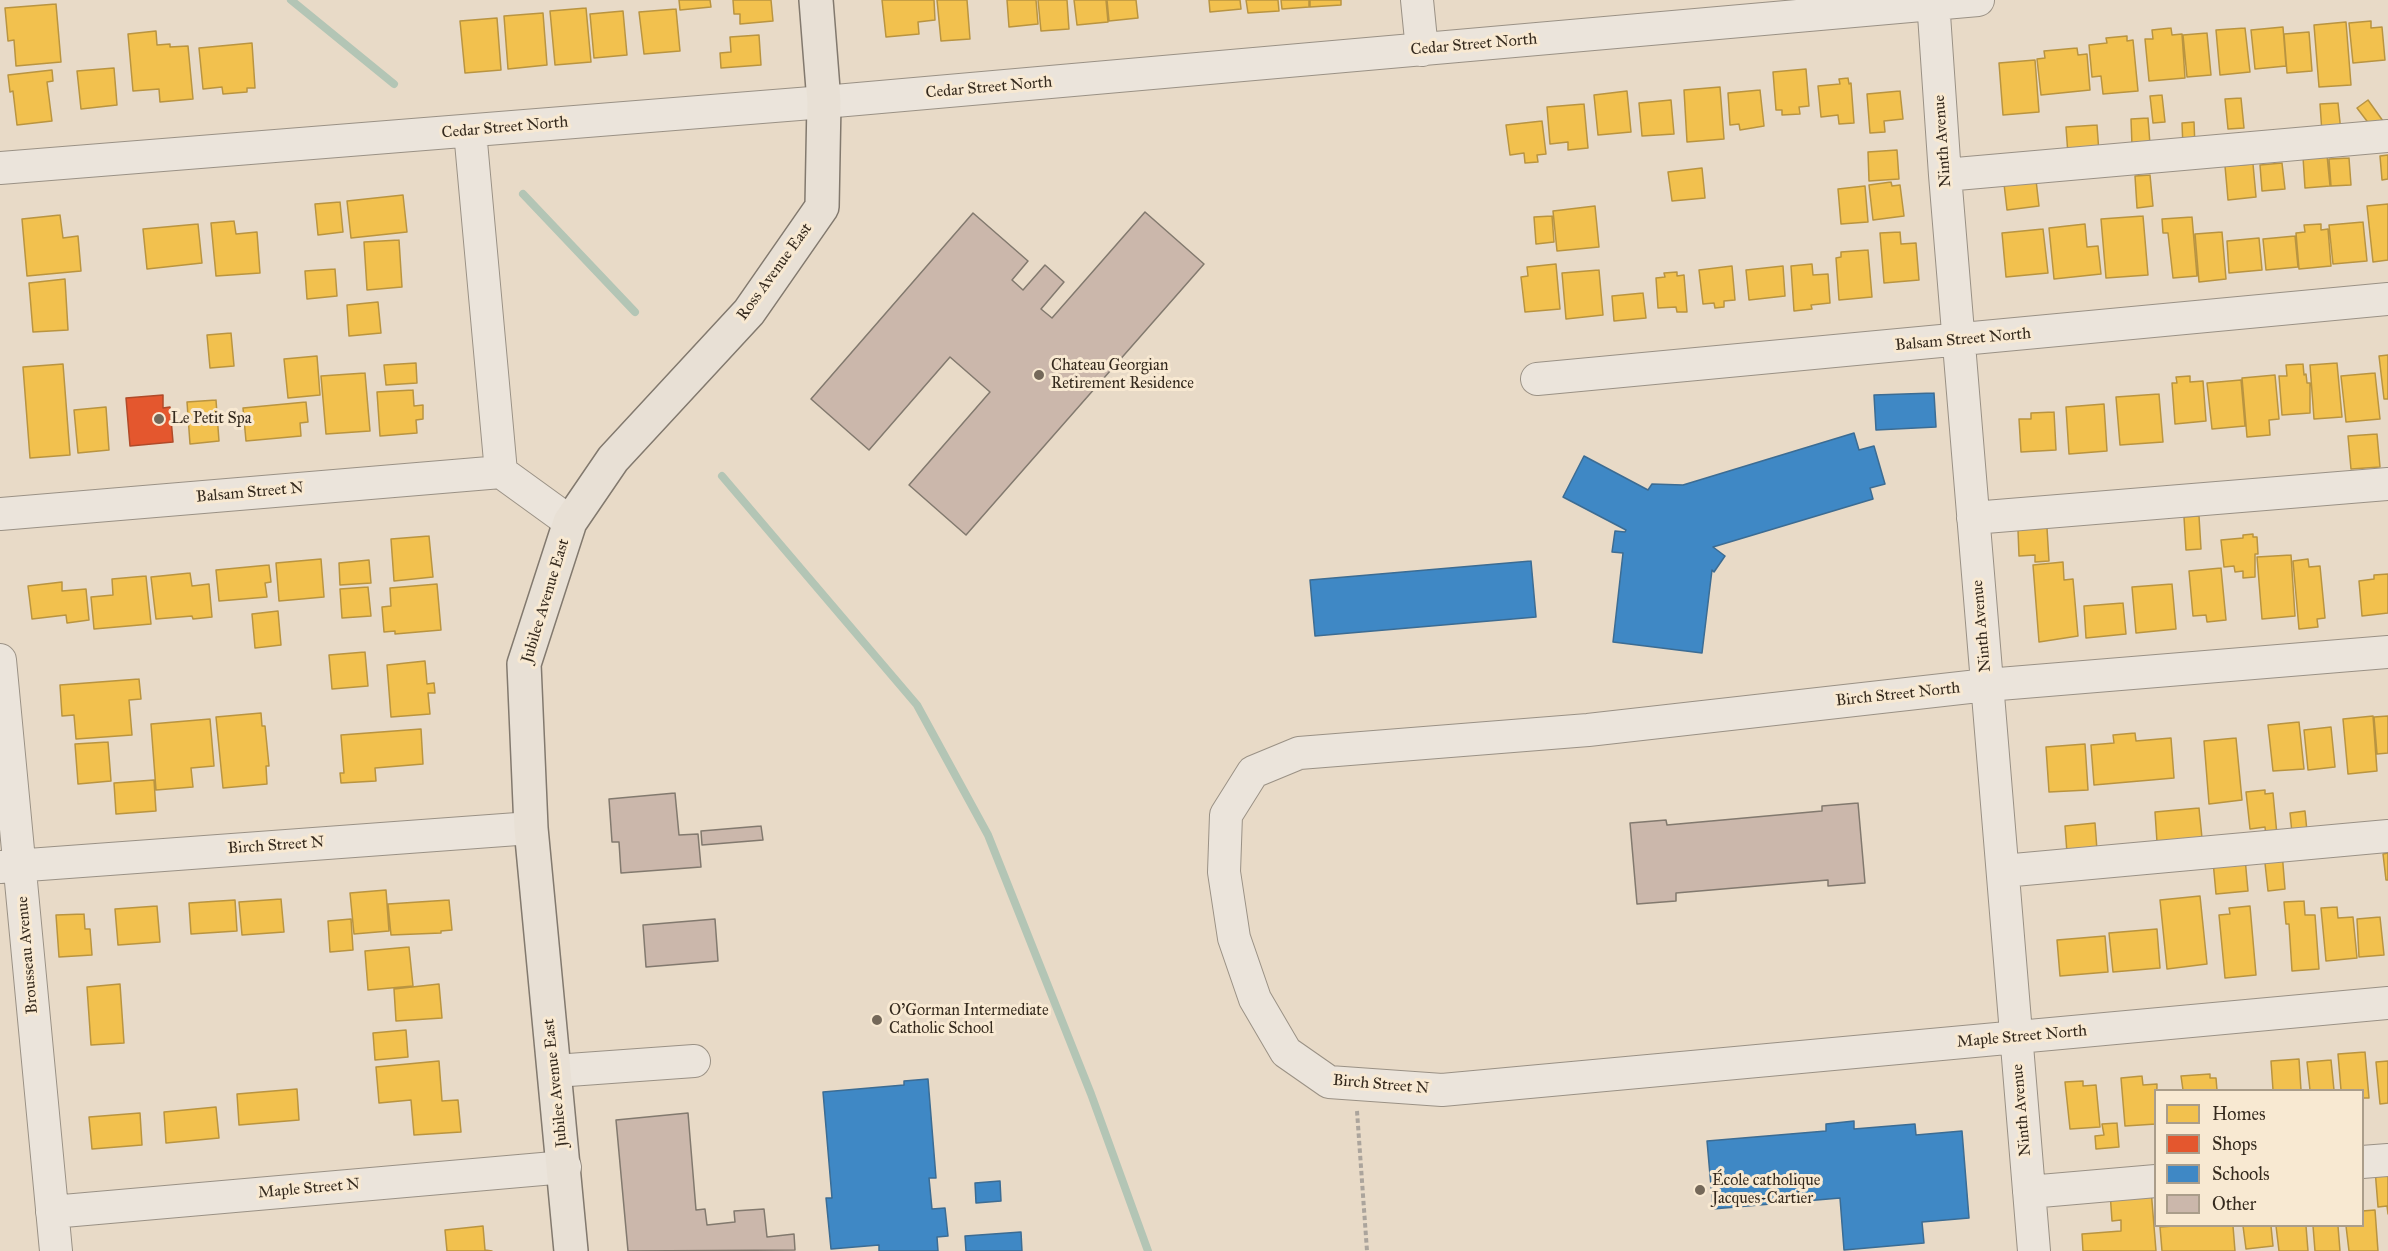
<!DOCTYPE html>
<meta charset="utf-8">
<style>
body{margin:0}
#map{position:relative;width:2388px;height:1251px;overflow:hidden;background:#e8dac7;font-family:"IM FELL Great Primer",serif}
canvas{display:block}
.legend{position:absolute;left:2154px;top:1089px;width:210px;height:138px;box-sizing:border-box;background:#f8e9d2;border:2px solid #aa9d8a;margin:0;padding:8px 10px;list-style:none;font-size:18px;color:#352a1e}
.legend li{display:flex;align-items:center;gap:12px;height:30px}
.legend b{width:30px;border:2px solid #aa9d8a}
</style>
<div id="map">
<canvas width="2388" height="1251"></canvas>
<ul class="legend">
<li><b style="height:16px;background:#f2c14e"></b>Homes</li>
<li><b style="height:16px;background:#e4572e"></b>Shops</li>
<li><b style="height:16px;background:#3f88c5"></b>Schools</li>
<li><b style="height:16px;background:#cbb7ab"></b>Other</li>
</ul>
</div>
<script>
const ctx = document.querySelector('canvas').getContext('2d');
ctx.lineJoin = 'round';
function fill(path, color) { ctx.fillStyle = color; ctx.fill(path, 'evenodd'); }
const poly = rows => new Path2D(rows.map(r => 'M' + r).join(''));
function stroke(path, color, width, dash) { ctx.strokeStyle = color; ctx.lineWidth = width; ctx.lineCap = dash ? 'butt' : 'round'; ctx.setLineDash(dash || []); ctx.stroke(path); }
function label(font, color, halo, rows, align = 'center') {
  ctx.font = font + ' "IM FELL Great Primer",serif'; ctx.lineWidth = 6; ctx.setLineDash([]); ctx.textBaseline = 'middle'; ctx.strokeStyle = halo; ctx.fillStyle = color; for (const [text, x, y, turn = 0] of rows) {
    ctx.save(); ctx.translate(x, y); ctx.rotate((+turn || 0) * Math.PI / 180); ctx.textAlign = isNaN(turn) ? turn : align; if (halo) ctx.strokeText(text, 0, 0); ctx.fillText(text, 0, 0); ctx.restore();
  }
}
const homes = poly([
 [679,0,710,0,711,7,680,10,679,0],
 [733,0,771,0,773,21,740,24,740,14,734,14,733,0],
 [882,0,934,0,935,20,918,22,919,34,886,37,882,0],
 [937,0,967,0,970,39,941,41,937,0],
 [1007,0,1036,0,1038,24,1009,27,1007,0],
 [1038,0,1067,0,1069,29,1041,31,1038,0],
 [1074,0,1106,0,1108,22,1077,25,1074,0],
 [1107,0,1136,0,1138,18,1109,21,1107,0],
 [1209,0,1240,0,1241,9,1210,12,1209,0],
 [1246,0,1278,0,1279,11,1248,13,1246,0],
 [1281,0,1309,0,1309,7,1282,9,1281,0],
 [1310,0,1341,0,1341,5,1310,7,1310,0],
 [56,4,61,62,16,66,14,40,8,41,5,8,56,4],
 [586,8,591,62,555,65,550,11,586,8],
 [676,9,680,51,644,54,639,12,676,9],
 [623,11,627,55,594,58,590,14,623,11],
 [543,13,547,65,508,69,504,16,543,13],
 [497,18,501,70,465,73,460,21,497,18],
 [2371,21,2371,28,2382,27,2385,60,2353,63,2349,23,2371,21],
 [2346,22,2351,85,2319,87,2314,25,2346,22],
 [2283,27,2286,66,2255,69,2251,30,2283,27],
 [2171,28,2172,35,2182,34,2185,78,2149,81,2145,39,2153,39,2152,30,2171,28],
 [2245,28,2250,72,2220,75,2216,30,2245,28],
 [156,31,157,45,170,44,170,47,188,46,193,99,160,102,159,89,133,91,128,34,156,31],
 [2309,32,2312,71,2287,73,2284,34,2309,32],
 [2207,33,2211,75,2187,77,2183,35,2207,33],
 [759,35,761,65,721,68,720,53,731,52,730,37,759,35],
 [2127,36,2127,41,2133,40,2138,91,2103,94,2101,76,2092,77,2089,45,2107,43,2106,38,2127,36],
 [252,43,255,88,247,88,247,92,223,94,222,87,203,89,199,48,252,43],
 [2077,48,2078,55,2087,54,2090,90,2041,95,2037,59,2045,58,2044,51,2077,48],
 [2035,60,2039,112,2003,115,1999,63,2035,60],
 [114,68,117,105,81,109,77,71,114,68],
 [1806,69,1809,106,1799,107,1800,114,1782,115,1782,110,1776,110,1773,72,1806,69],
 [52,70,53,81,47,82,52,121,17,125,13,91,10,92,8,75,52,70],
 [1848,78,1849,84,1851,83,1854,123,1839,124,1838,115,1821,117,1818,86,1840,84,1839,79,1848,78],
 [1720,87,1724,139,1687,142,1684,90,1720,87],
 [1760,90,1764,126,1740,130,1739,124,1730,125,1728,93,1760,90],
 [1627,91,1631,132,1598,135,1594,95,1627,91],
 [1900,91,1903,119,1884,121,1885,132,1870,133,1867,94,1900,91],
 [2162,95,2165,122,2153,123,2150,96,2162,95],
 [2241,98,2244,128,2228,129,2225,99,2241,98],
 [1671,100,1674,134,1642,136,1639,103,1671,100],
 [2368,100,2383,121,2373,129,2357,108,2368,100],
 [2338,103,2341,132,2322,133,2320,104,2338,103],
 [1584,104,1588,148,1568,150,1568,142,1550,144,1547,107,1584,104],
 [2148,118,2150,144,2132,146,2131,119,2148,118],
 [1542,121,1546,154,1537,155,1538,162,1525,163,1524,153,1510,155,1506,125,1542,121],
 [2194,122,2195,147,2183,148,2182,123,2194,122],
 [2097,125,2099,153,2068,155,2066,127,2097,125],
 [1897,150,1899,179,1869,181,1868,152,1897,150],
 [2327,155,2330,186,2305,188,2303,157,2327,155],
 [2388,155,2388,179,2382,180,2380,156,2388,155],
 [2349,158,2351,185,2331,186,2329,159,2349,158],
 [2282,163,2285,189,2262,191,2260,165,2282,163],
 [2253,164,2256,197,2228,200,2225,166,2253,164],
 [1702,168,1705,198,1672,201,1668,172,1702,168],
 [2150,175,2153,206,2137,208,2135,176,2150,175],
 [2036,180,2039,206,2007,210,2004,184,2036,180],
 [1891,182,1892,186,1900,185,1904,216,1873,220,1869,185,1891,182],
 [1865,186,1868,222,1841,224,1838,189,1865,186],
 [403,195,407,232,351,238,347,201,403,195],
 [340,202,343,232,318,235,315,204,340,202],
 [2388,204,2388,260,2373,262,2367,206,2388,204],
 [1595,206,1599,247,1557,251,1553,211,1595,206],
 [60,215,63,238,78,236,81,271,27,276,22,219,60,215],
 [1552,216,1554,242,1536,244,1534,217,1552,216],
 [2143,216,2148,275,2106,278,2101,219,2143,216],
 [2192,217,2197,276,2173,278,2168,233,2163,233,2162,219,2192,217],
 [234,221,236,234,257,232,260,273,216,276,211,223,234,221],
 [2363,222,2367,261,2333,264,2329,225,2363,222],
 [198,224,202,263,147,269,143,229,198,224],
 [2085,224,2087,247,2098,246,2101,274,2054,279,2049,228,2085,224],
 [2321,224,2321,230,2328,229,2331,266,2299,269,2296,233,2305,232,2304,225,2321,224],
 [2043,229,2048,273,2006,277,2002,233,2043,229],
 [1900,232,1901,244,1916,243,1919,280,1884,283,1880,233,1900,232],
 [2222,232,2226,279,2199,282,2195,234,2222,232],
 [2295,236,2298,267,2266,270,2263,239,2295,236],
 [2259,238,2262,270,2229,273,2227,241,2259,238],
 [399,240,402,287,367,290,364,242,399,240],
 [1868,250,1872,297,1839,300,1836,258,1841,257,1841,252,1868,250],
 [1556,264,1560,309,1525,312,1521,277,1528,276,1527,267,1556,264],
 [1812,264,1813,275,1828,274,1830,303,1811,305,1812,309,1794,311,1791,266,1812,264],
 [1732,266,1735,300,1724,301,1724,307,1715,308,1714,303,1703,304,1699,270,1732,266],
 [1783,266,1785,296,1749,300,1746,270,1783,266],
 [335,269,337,296,307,299,305,271,335,269],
 [1599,270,1603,315,1566,319,1562,273,1599,270],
 [1677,272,1677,276,1684,275,1687,312,1677,312,1676,307,1658,308,1656,278,1665,277,1664,273,1677,272],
 [65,279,68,330,33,332,29,283,65,279],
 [1643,293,1646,318,1614,321,1612,296,1643,293],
 [378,302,381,333,349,336,347,305,378,302],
 [231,333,234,366,210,368,207,335,231,333],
 [2388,355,2388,399,2384,399,2379,356,2388,355],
 [317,356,320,395,288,398,284,359,317,356],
 [416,363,417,383,386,385,384,365,416,363],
 [2337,363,2342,417,2314,419,2310,365,2337,363],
 [63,364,70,455,30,458,23,367,63,364],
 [2303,364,2304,375,2306,374,2307,383,2310,383,2310,413,2282,415,2279,376,2287,376,2286,365,2303,364],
 [365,373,370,431,326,434,321,376,365,373],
 [2375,373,2380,419,2346,422,2341,376,2375,373],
 [2275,375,2279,419,2269,420,2270,435,2247,437,2242,378,2275,375],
 [2190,376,2190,382,2203,381,2206,421,2175,424,2172,383,2177,383,2176,377,2190,376],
 [2241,380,2245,426,2212,429,2207,383,2241,380],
 [413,390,414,406,423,405,423,419,416,420,417,433,380,436,377,392,413,390],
 [2159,394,2163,442,2120,445,2116,397,2159,394],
 [216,400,219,441,190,444,187,402,216,400],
 [306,402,308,422,300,423,301,436,246,441,243,408,306,402],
 [2104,404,2107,451,2069,454,2066,407,2104,404],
 [106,407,109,450,78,453,74,410,106,407],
 [2054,412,2056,450,2021,452,2019,419,2031,419,2031,413,2054,412],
 [2377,434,2380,467,2351,469,2348,436,2377,434],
 [2199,516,2201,549,2186,550,2184,517,2199,516],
 [2047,528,2049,561,2035,562,2035,555,2019,556,2018,530,2047,528],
 [2253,534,2253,537,2257,537,2258,554,2255,554,2255,577,2243,578,2243,571,2235,572,2234,566,2224,567,2221,540,2243,538,2243,535,2253,534],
 [429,536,433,577,394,581,391,539,429,536],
 [2291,555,2295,616,2262,619,2257,557,2291,555],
 [321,559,324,597,279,601,276,563,321,559],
 [2308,559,2309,567,2320,566,2325,618,2317,619,2318,627,2299,629,2293,561,2308,559],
 [369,560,371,583,340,585,339,563,369,560],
 [2063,562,2064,580,2073,579,2078,636,2039,642,2033,565,2063,562],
 [269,565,271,582,265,583,267,597,219,601,216,570,269,565],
 [2221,568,2226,620,2207,622,2206,615,2193,616,2189,571,2221,568],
 [190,573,192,586,209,584,212,617,193,619,192,616,156,619,151,577,190,573],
 [2388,574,2388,613,2362,616,2359,581,2374,579,2374,575,2388,574],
 [146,576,151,624,94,629,91,597,113,595,112,579,146,576],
 [62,582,62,591,86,589,89,620,67,623,66,615,32,619,28,586,62,582],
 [437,584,441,630,395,634,395,631,384,632,382,607,391,606,390,588,437,584],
 [2172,584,2176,629,2136,633,2132,587,2172,584],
 [368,587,371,616,342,618,340,589,368,587],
 [2123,603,2126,634,2086,638,2084,606,2123,603],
 [278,611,281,645,255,648,252,614,278,611],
 [365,652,368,686,332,689,329,655,365,652],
 [425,661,427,684,434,683,435,693,428,693,430,714,391,717,387,665,425,661],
 [139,679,141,699,129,700,132,735,76,739,74,715,62,716,60,685,139,679],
 [261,713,262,726,265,726,269,766,266,766,267,784,223,788,216,717,261,713],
 [2373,716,2377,771,2348,774,2343,719,2373,716],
 [2388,716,2388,753,2377,754,2374,717,2388,716],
 [210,719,214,766,191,768,193,787,156,790,151,724,210,719],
 [2299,722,2304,769,2273,771,2268,725,2299,722],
 [2331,727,2335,767,2308,770,2304,730,2331,727],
 [421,729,423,764,375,768,376,781,341,783,340,773,344,773,341,735,421,729],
 [2135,733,2136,741,2171,738,2174,778,2094,785,2091,745,2114,743,2113,735,2135,733],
 [2236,738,2242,800,2209,804,2204,741,2236,738],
 [108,742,111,781,78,784,75,744,108,742],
 [2085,744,2088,790,2049,792,2046,747,2085,744],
 [154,780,156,811,116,814,114,783,154,780],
 [2265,790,2265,794,2273,793,2277,835,2266,836,2265,827,2250,829,2246,792,2265,790],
 [2199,808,2202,838,2157,842,2155,812,2199,808],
 [2305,811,2307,831,2292,833,2290,813,2305,811],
 [2095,823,2097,850,2067,853,2065,826,2095,823],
 [2282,852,2285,889,2268,891,2264,854,2282,852],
 [2388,853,2388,880,2386,880,2383,854,2388,853],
 [2245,858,2248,891,2216,894,2213,861,2245,858],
 [386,890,389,931,354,934,350,893,386,890],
 [2200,896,2207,964,2167,969,2160,900,2200,896],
 [281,899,284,932,242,935,239,902,281,899],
 [235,900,237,931,191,934,189,903,235,900],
 [449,900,452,930,441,931,441,933,391,935,388,904,449,900],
 [2304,901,2305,915,2315,915,2319,969,2292,971,2289,924,2286,924,2284,902,2304,901],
 [157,906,160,942,118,945,115,909,157,906],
 [2250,906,2256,975,2225,978,2219,915,2230,914,2229,908,2250,906],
 [2337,907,2338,918,2353,917,2357,958,2326,961,2321,908,2337,907],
 [84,914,85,929,90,929,92,955,59,957,56,915,84,914],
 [2380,917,2384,955,2359,957,2357,919,2380,917],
 [351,919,353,950,330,952,328,921,351,919],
 [2157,929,2160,968,2113,972,2109,933,2157,929],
 [2105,936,2108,972,2060,976,2057,940,2105,936],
 [409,947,413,986,368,990,365,951,409,947],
 [120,984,124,1043,91,1045,87,987,120,984],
 [439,984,442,1018,396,1021,394,989,439,984],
 [406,1030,408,1057,375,1060,373,1033,406,1030],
 [2365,1052,2369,1098,2362,1098,2362,1090,2341,1090,2338,1054,2365,1052],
 [2299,1059,2301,1090,2273,1090,2271,1061,2299,1059],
 [2331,1060,2334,1090,2310,1090,2307,1062,2331,1060],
 [439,1061,442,1101,458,1100,461,1132,414,1135,411,1100,379,1103,376,1067,439,1061],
 [2388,1061,2388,1103,2380,1104,2376,1062,2388,1061],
 [2210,1074,2210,1078,2216,1078,2217,1090,2183,1090,2181,1076,2210,1074],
 [2142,1076,2143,1085,2157,1084,2156,1124,2125,1126,2121,1078,2142,1076],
 [2083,1081,2083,1086,2096,1085,2100,1127,2070,1129,2065,1082,2083,1081],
 [297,1089,299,1120,239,1125,237,1094,297,1089],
 [216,1107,219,1138,166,1143,164,1112,216,1107],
 [140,1113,142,1145,92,1149,89,1117,140,1113],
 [2117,1123,2119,1147,2096,1149,2095,1136,2104,1135,2102,1124,2117,1123],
 [2388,1168,2388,1214,2387,1206,2378,1207,2375,1169,2388,1168],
 [2151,1189,2156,1251,2083,1251,2082,1234,2121,1231,2121,1220,2112,1221,2110,1192,2151,1189],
 [2375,1210,2378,1251,2349,1251,2346,1226,2362,1226,2362,1211,2375,1210],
 [483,1226,485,1250,492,1251,447,1251,445,1230,483,1226],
 [2174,1226,2233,1226,2235,1251,2162,1251,2160,1227,2174,1226],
 [2243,1226,2271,1226,2273,1246,2246,1249,2243,1226],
 [2276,1226,2306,1226,2308,1251,2279,1251,2276,1226],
 [2313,1226,2338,1226,2340,1251,2315,1251,2313,1226]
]);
const shops = poly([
 [163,395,163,408,170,407,173,442,130,446,126,398,163,395]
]);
const schools = poly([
 [1934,393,1936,427,1876,430,1874,395,1934,393],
 [1854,433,1859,450,1874,446,1885,484,1870,488,1873,499,1713,547,1725,556,1714,572,1712,570,1702,653,1613,642,1623,553,1612,552,1615,531,1625,532,1626,530,1563,497,1584,456,1648,490,1652,484,1683,485,1854,433],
 [1531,561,1536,617,1315,636,1310,580,1531,561],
 [928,1079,936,1178,929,1178,932,1209,945,1208,948,1236,937,1237,938,1251,879,1251,879,1245,831,1249,826,1198,832,1198,823,1092,904,1085,904,1081,928,1079],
 [1854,1121,1854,1129,1915,1124,1916,1135,1962,1131,1969,1218,1922,1222,1924,1243,1844,1250,1840,1198,1713,1209,1707,1141,1826,1131,1826,1124,1854,1121],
 [1000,1181,1001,1201,976,1203,975,1183,1000,1181],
 [1021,1232,1022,1251,966,1251,965,1236,1021,1232]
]);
const stream = poly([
 [291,0,394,84],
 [523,194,635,312],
 [722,476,917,705,988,835,1091,1094,1148,1251]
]);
const building = poly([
 [1145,212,1204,264,966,535,909,485,990,392,950,357,869,450,811,399,973,213,1028,261,1012,280,1023,290,1045,265,1064,282,1041,309,1052,318,1145,212],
 [675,793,679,835,698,834,701,867,621,873,619,842,612,842,609,799,675,793],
 [1858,803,1865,883,1828,886,1828,880,1676,893,1676,901,1637,904,1630,823,1666,820,1667,825,1822,811,1822,806,1858,803],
 [761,826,763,840,702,845,701,831,761,826],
 [715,919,718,961,646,967,643,925,715,919],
 [688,1113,696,1210,705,1209,707,1225,735,1222,734,1211,764,1209,767,1237,794,1234,795,1250,628,1251,616,1120,688,1113]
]);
const path = poly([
 [1357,1111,1367,1251]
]);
const minor = poly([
 [1417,0,1422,50],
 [1933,0,1945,175,2034,1251],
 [470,131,501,472,570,522],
 [0,168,824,102,1978,0],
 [1945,175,2388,136],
 [1537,379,2388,299],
 [0,514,501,472],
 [1973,518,2388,484],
 [2388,652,1987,685,1588,730,1299,753,1253,772,1226,815,1224,872,1234,938,1255,999,1286,1052,1329,1082,1442,1090,2388,1003],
 [0,660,56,1251],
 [0,867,531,828],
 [2003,871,2388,836],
 [555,1071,694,1061],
 [2362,1162,2388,1160],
 [2029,1192,2156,1181],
 [52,1212,565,1167]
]);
const major = poly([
 [571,1251,531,828,524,664,570,522,613,459,749,312,822,207,824,102,816,0]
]);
const markers = [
 [1039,375,6,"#746859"],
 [159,419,6,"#746859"],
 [877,1020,6,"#746859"],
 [1700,1190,6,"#746859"]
];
const streetNames = [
 ["Cedar Street North",1474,45,-5],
 ["Cedar Street North",989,88,-5],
 ["Cedar Street North",505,128,-5],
 ["Ninth Avenue",1943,141,-94],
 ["Ross Avenue East",775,272,-54],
 ["Balsam Street North",1963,340,-5],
 ["Balsam Street N",250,493,-5],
 ["Jubilee Avenue East",546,601,-73],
 ["Ninth Avenue",1982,626,-95],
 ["Birch Street North",1898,695,-6],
 ["Birch Street N",276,846,-4],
 ["Brousseau Avenue",28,955,-95],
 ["Maple Street North",2022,1037,-5],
 ["Jubilee Avenue East",556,1083,-96],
 ["Birch Street N",1381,1085,5],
 ["Ninth Avenue",2022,1110,-95],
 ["Maple Street N",309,1189,-5]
];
const poiNames = [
 ["Chateau Georgian",1051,366],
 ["Retirement Residence",1051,384],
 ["Le Petit Spa",171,419],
 ["O'Gorman Intermediate",889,1011],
 ["Catholic School",889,1029],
 ["École catholique",1712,1181],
 ["Jacques-Cartier",1712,1199]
];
fill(homes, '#f2c14e');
stroke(homes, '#b99440', 1.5);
fill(shops, '#e4572e');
stroke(shops, '#b04a29', 1.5);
fill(schools, '#3f88c5');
stroke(schools, '#3c6c93', 1.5);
stroke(stream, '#b3c5b5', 8);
fill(building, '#cbb7ab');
stroke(building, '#82796e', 1.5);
stroke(minor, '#9a9185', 34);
stroke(major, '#82796e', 36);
stroke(path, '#aba49c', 4, [4.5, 3]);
stroke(minor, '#ebe4db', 32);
stroke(major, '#e8e0d5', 33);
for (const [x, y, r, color] of markers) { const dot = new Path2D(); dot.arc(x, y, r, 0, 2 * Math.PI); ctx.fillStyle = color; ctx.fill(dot); stroke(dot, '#f8e9d2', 2); }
label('16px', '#352a1e', '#f8e9d2', streetNames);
label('16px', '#352a1e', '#f8e9d2', poiNames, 'left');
</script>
